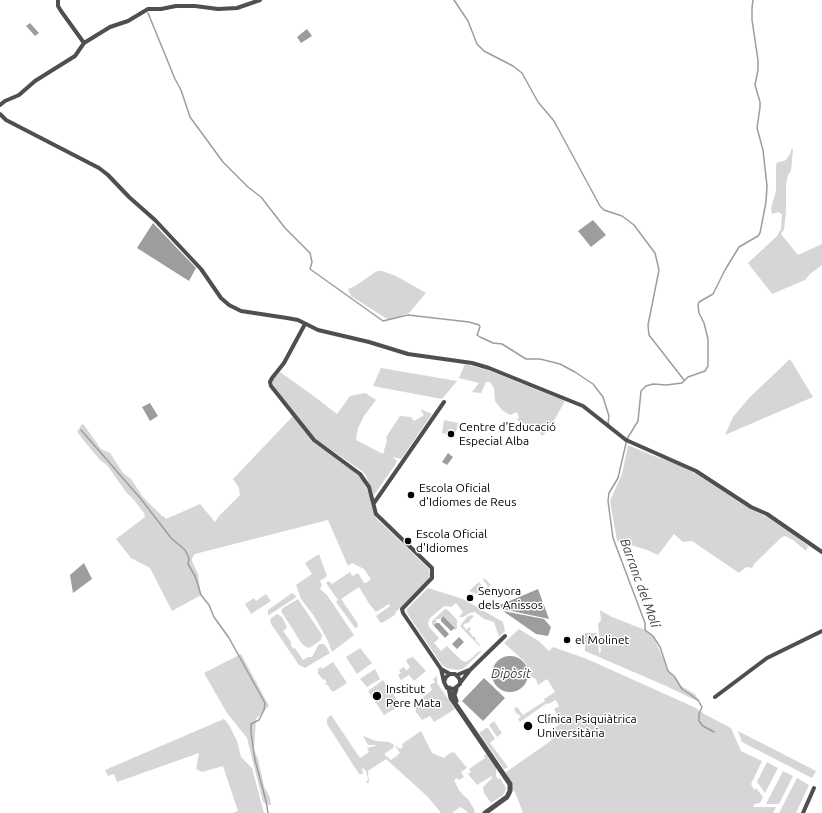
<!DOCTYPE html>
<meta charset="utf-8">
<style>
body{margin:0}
canvas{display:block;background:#fff}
</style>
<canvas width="822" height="813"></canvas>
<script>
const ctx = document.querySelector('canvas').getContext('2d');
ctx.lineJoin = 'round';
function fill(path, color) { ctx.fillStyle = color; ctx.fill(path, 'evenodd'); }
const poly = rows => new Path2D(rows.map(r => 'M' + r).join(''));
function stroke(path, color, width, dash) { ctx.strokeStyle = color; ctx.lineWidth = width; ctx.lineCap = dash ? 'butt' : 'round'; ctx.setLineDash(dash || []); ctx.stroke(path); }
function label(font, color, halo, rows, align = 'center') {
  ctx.font = font + ' Ubuntu,sans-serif'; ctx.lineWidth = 3; ctx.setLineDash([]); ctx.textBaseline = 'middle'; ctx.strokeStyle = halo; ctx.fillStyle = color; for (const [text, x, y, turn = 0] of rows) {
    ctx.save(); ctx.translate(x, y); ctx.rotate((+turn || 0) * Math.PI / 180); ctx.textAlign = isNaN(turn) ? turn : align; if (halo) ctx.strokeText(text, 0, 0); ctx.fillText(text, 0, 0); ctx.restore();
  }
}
const green = poly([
 [791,149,793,149,791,171,788,175,786,184,786,212,784,230,781,234,798,255,822,244,822,265,810,274,805,280,772,294,748,263,777,236,781,229,782,215,779,212,772,214,771,208,776,191,776,166,777,162,780,162,786,160,791,152],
 [377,271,382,271,396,276,426,293,409,313,392,319,387,319,351,296,348,289,355,286],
 [790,359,813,397,725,435,733,417,749,398],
 [465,364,490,371,565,401,551,426,548,427,545,433,542,436,539,431,527,429,520,424,517,419,519,418,517,412,510,415,502,410,495,401,494,388,490,382,486,382,481,393,472,392,479,383,459,378],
 [381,368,457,381,442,399,373,386],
 [280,372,311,394,337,414,350,396,365,393,376,400,364,416,358,428,356,440,383,454,387,440,386,437,400,416,411,417,414,421,424,415,420,409,432,414,401,459,393,457,397,461,395,465,374,495,366,476,362,471,314,438,274,387,272,380],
 [293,416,306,432,354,471,363,481,371,498,373,510,376,518,426,566,429,569,430,575,429,578,395,613,396,614,382,623,380,622,376,616,390,606,389,604,376,612,370,605,359,587,341,599,357,622,358,627,355,628,336,602,338,600,326,583,329,581,332,584,350,572,352,576,358,573,364,583,366,583,371,579,364,569,352,563,348,566,328,520,195,554,192,558,192,561,198,574,201,595,172,611,150,568,131,558,116,539,145,517,144,513,134,500,126,492,107,465,101,461,93,452,77,432,82,424,84,425,101,449,110,453,123,473,131,479,143,497,162,516,165,517,165,519,173,516,200,504,215,522,219,516,240,495,239,488,233,479],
 [444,420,458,423,455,436,442,433],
 [628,445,654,456,678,464,698,475,745,506,767,517,795,536,808,546,807,549,806,551,793,540,785,536,782,537,755,563,752,568,746,567,739,573,692,541,683,542,674,534,658,555,647,550,617,541,610,501,622,474],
 [319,554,327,576,320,581,322,585,320,589,327,595,354,635,332,652,327,639,314,616,301,599,297,587,296,585,312,574,305,563],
 [484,578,491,585,480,595,469,591,479,582,485,589,488,586,483,580],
 [428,588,463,599,503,622,505,631,499,637,494,622,484,619,475,612,470,613,463,617,459,617,463,612,456,603,451,607,447,606,443,607,430,618,428,623,429,627,439,638,434,643,441,651,447,646,461,660,465,662,468,661,478,652,483,650,463,669,457,670,447,668,442,665,407,613,407,609],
 [292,593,296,596,295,598,269,615,268,615,268,610],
 [266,594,271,601,251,614,245,604,254,598,256,601],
 [298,599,322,635,321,640,311,647,308,648,302,644,281,611,283,608],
 [445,609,448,610,457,620,457,628,455,631,455,628,443,616,440,619,436,619,437,623,434,627,432,624,432,621],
 [600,610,612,617,645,630,652,634,668,670,681,686,695,694,699,702,666,686,585,651,585,633,597,633,599,653,601,652,598,624,601,620],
 [277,614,282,617,286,625,287,628,283,631,291,642,291,646,294,649,295,648,303,660,308,657,312,657,319,644,324,644,326,646,330,653,305,668,299,665,271,624,270,619],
 [471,615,474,616,469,621,470,622,464,624,463,626,467,630,469,627,471,629,469,631,473,637,474,636,476,639,475,640,481,646,478,645,460,626,467,617],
 [519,629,540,642,549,651,553,647,587,659,696,708,704,714,731,728,741,751,762,761,751,784,754,790,756,788,763,797,760,803,755,804,753,807,776,807,773,813,523,813,515,792,511,788,506,772,552,740,550,737,557,732,554,728,562,723,554,709,559,706,556,700,548,704,547,703,520,722,518,719,521,716,516,713,514,709,517,707,523,715,545,701,544,699,555,692,547,679,538,685,536,679,530,676,528,668,524,661,504,643],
 [360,648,372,663,357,674,346,657],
 [241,654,269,706,256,719,254,750,258,759,264,786,270,798,271,805,268,805,263,802,247,738,227,713,204,673],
 [413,657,426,671,414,681,409,675,401,680,398,675,401,673,399,670,404,667,406,671,410,667,406,661,407,659],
 [333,662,347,683,333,692,332,690,330,692,331,690,327,684,326,685,325,684,327,682,324,679,323,680,317,672,319,671,317,670,321,667,322,669],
 [375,669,380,679,367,687,360,679],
 [437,676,437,683,455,709,434,722,430,716,422,720,416,712,416,707,417,702,432,690,430,685,435,682,433,679],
 [383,680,401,705,384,715,368,691],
 [331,715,360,758,369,752,367,748,378,745,368,745,363,736,376,741,389,742,394,745,393,748,384,754,391,760,396,756,398,757,397,755,400,753,395,745,400,749,403,747,402,744,421,731,432,753,444,758,450,753,454,752,467,768,461,772,464,777,459,780,457,778,454,780,459,790,465,797,468,799,474,809,475,813,468,813,464,809,460,807,453,812,453,813,441,813,428,797,386,759,368,771,369,783,366,783,368,779,366,771,364,769,362,768,363,774,359,774,327,724,327,719],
 [224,719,229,725,237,741,241,757,252,768,264,813,232,813,238,811,223,766,202,772,196,769,199,753,117,782,114,774,108,776,105,770],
 [494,721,502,733,497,737,489,725],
 [486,728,488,728,495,739,490,743,508,767,504,769,479,733],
 [738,731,816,771,812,778,742,742],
 [486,754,496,768,496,776,498,779,500,778,506,788,505,792,503,795,491,803,484,793,483,787,492,778,492,776,477,785,468,774,471,772,469,769,485,758,484,755],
 [767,762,778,768,765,793,757,782],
 [783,771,793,776,779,804,766,804],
 [797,778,809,785,796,813,779,813]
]);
const water = poly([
 [30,23,39,33,35,36,26,26],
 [307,29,312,36,301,43,297,37],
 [593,220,606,235,591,247,578,231],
 [153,223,196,268,189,281,137,248],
 [150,403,158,416,150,421,142,407],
 [448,453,453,457,447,465,442,462],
 [84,563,92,579,73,593,70,575],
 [538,589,549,619,502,609,500,605],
 [503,611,544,619,551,627,548,636,536,634],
 [443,616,455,628,451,631,441,621,441,619],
 [437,623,439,623,449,634,445,638,435,627,434,625],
 [459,637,464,642,457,649,452,644],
 '492 674a18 18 0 1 1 36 0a18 18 0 1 1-36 0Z',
 [484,678,505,698,483,721,462,701]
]);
const stream = poly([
 [454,0,468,21,477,44,484,51,513,66,522,73,538,102,554,121,600,206,604,210,622,216,634,225,655,253,659,270,648,325,649,335,684,380],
 [148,13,175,79,181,90,190,117,223,162,248,187,261,197,285,228,310,253,312,262,310,269,383,321,408,315,469,322,479,325,480,327,477,335,480,337,493,343,502,344,526,359,540,359,560,364,575,372,593,384,603,397,609,416,608,423,609,424],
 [81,430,141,499,171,538,185,550,189,558,188,564,195,576,201,595,209,605,214,617,229,638,265,703,264,710,259,720,251,724,251,733,255,760,266,801,268,813],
 [714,732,703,726,699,721,699,714,702,707,698,700,682,689,674,676,668,671,660,647,653,636,645,630,645,623,613,538,608,501,609,493,618,478,627,439,638,421,641,391,646,386,653,384,666,385,682,383,688,377,705,371,708,366,708,339,704,323,699,313,698,305,699,302,713,294,725,270,739,247,758,236,760,233,766,202,767,186,763,150,757,128,760,107,760,102,755,85,758,70,758,60,752,20,752,8,753,0]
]);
const minor = poly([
 [84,43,110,27,128,21,148,9,161,9,176,6,195,6,218,9,237,8,260,0],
 [0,105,5,101,19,95,35,81,75,56,84,43,61,11,58,6,58,0],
 [0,114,6,120,99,168,108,175,129,197,155,220,201,269,221,298,229,305,241,311,287,318,298,320,318,330,369,342,408,354,472,363,489,368,583,406,626,440,696,471,751,507,767,514,822,552],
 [305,324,284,363,272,378,270,382,271,386,314,440,360,474,369,487,376,514,432,568,432,578,429,581,402,609,403,613,441,669,444,682],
 [374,503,444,402],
 [441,669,450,674,455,674,458,677,460,680,460,684,454,689,447,688,444,682,446,677,450,674],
 [457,675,469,670],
 [460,683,470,670,505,636],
 [715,697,767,658,822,631],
 [803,813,814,788]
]);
const tertiary = poly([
 [449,688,451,698,456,705,510,784,510,791,507,797,485,813],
 [456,689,454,695,456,701]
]);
const markers = [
 [451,434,4,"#000"],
 [411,495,4,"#000"],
 [408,541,4,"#000"],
 [470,598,4,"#000"],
 [567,640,4,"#000"],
 [377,696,5,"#000"],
 [528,726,5,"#000"]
];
const poiNames = [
 ["Centre d'Educació",459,427],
 ["Especial Alba",459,441],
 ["Escola Oficial",419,488],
 ["d'Idiomes de Reus",419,502],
 ["Escola Oficial",416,534],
 ["d'Idiomes",416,548],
 ["Senyora",478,591],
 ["dels Anissos",478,605],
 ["el Molinet",575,640],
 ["Institut",386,689],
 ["Pere Mata",386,703],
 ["Clínica Psiquiàtrica",537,719],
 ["Universitària",537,733]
];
const waterNames = [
 ["Barranc del Molí",640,583,70],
 ["Dipòsit",511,674]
];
fill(green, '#d6d6d6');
fill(water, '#9d9d9d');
stroke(stream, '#9d9d9d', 1.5);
stroke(minor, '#4f4f4f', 4);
stroke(tertiary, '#4f4f4f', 5);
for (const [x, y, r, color] of markers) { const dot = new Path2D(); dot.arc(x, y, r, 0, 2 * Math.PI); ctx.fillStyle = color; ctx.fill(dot); stroke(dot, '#fff', 1.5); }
label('12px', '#000', '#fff', poiNames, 'left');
label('italic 13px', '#3e3e3e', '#fff', waterNames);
</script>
